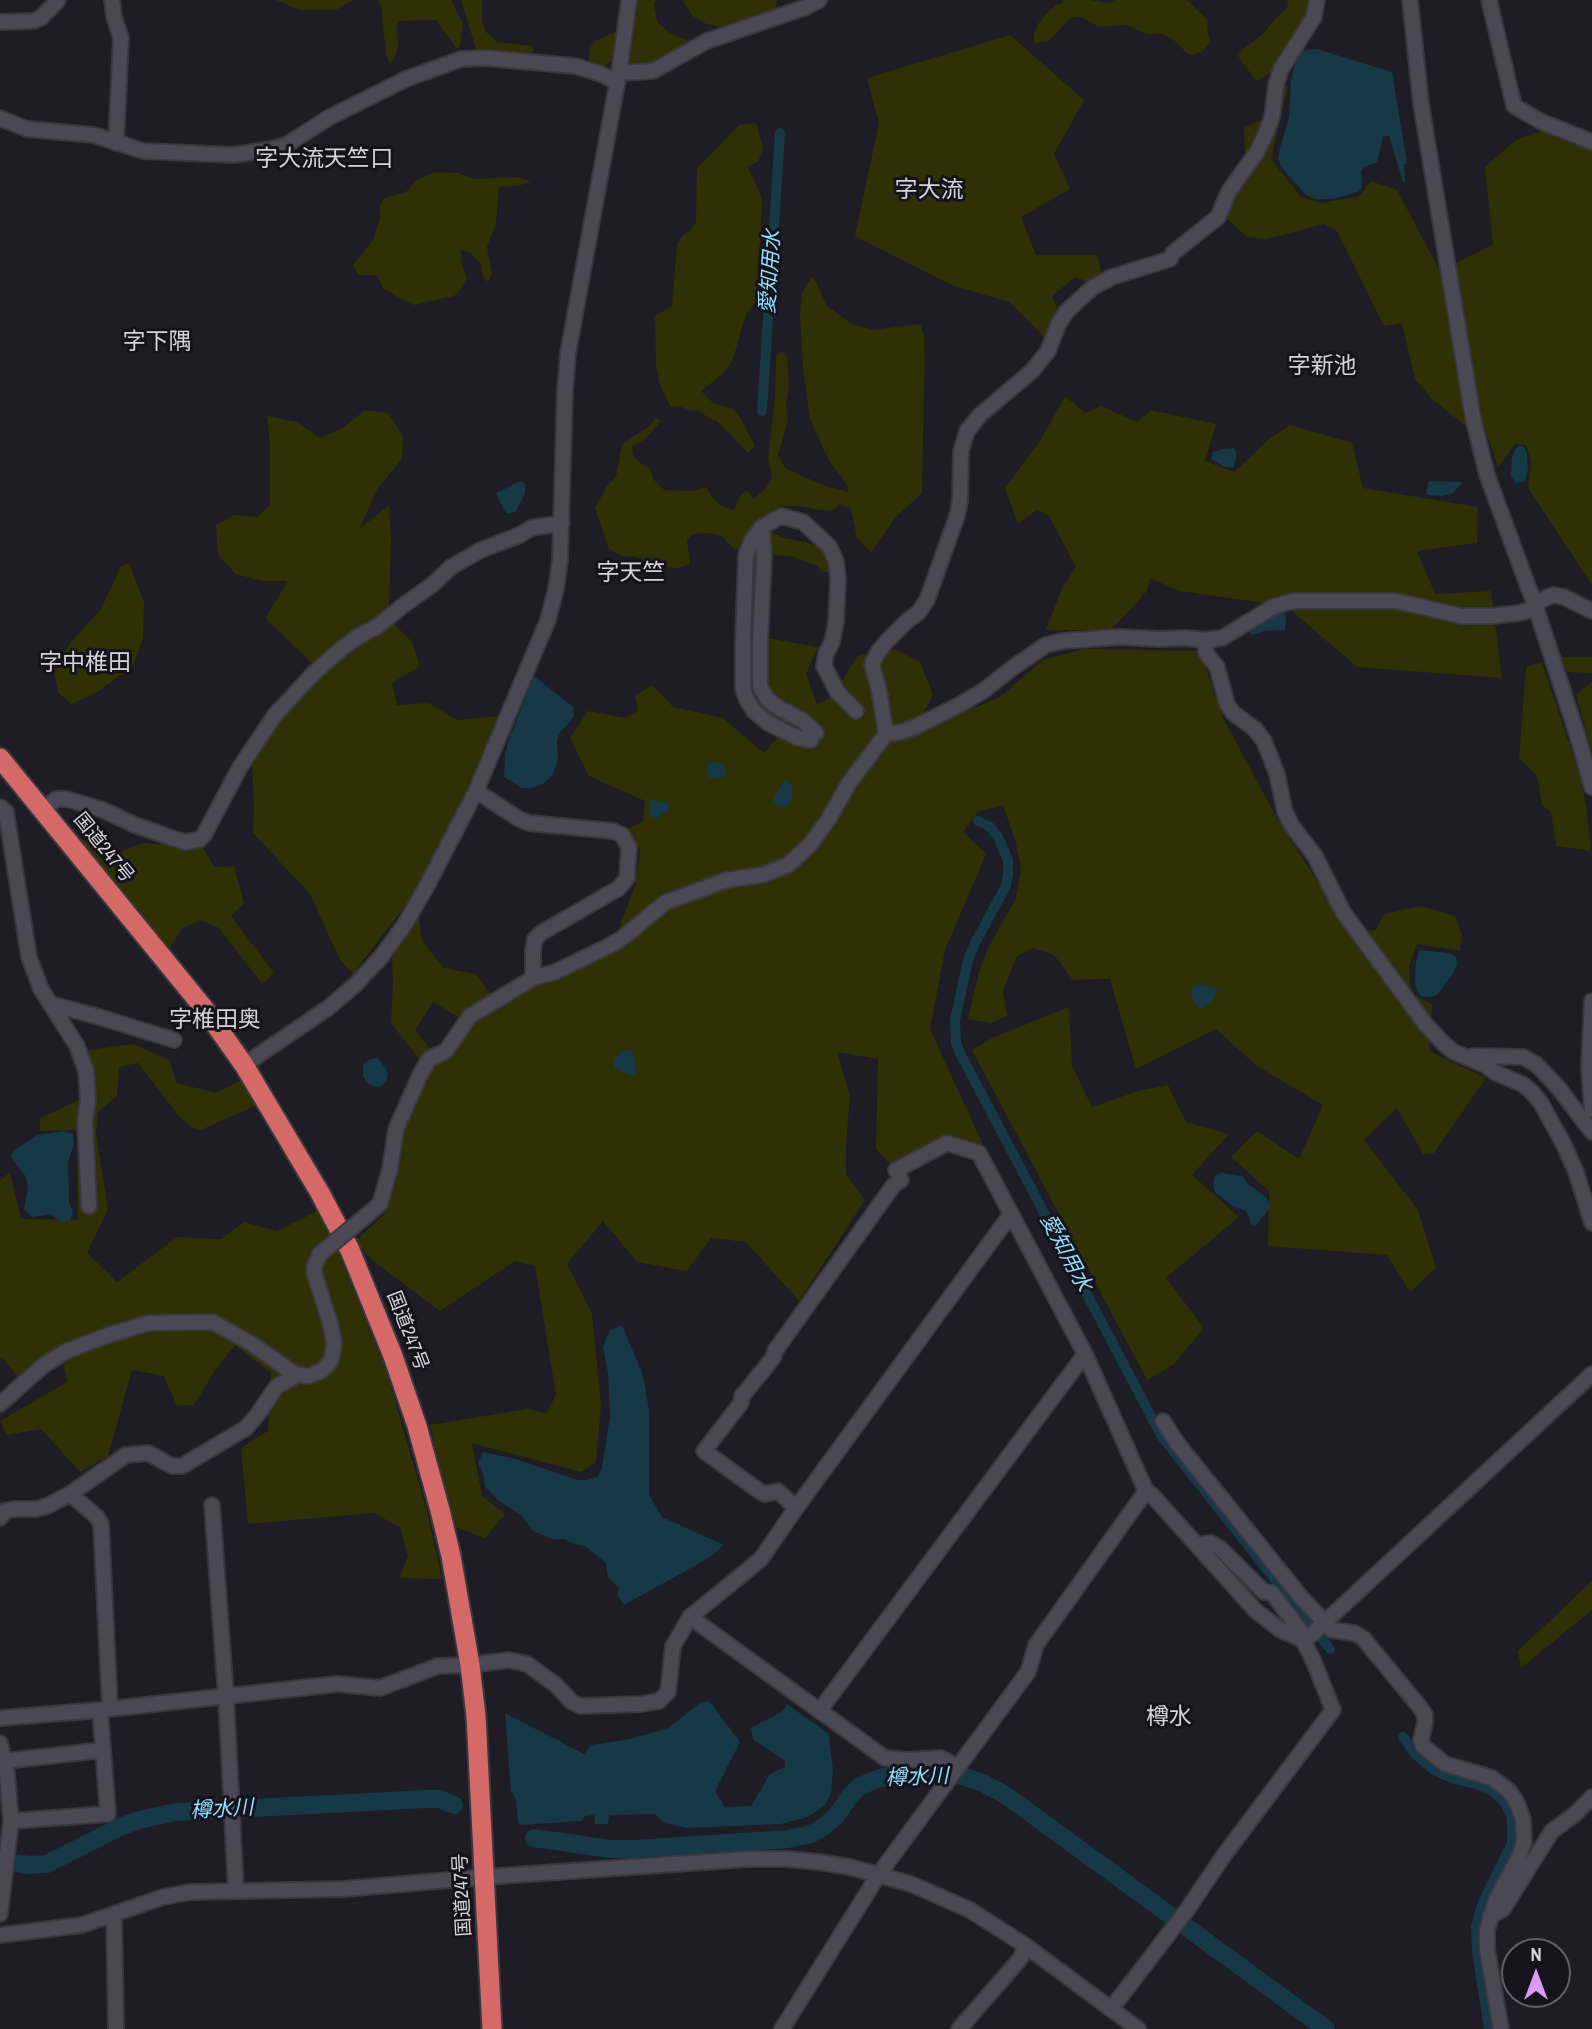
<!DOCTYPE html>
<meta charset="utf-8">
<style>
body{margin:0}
#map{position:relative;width:1592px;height:2029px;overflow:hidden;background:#1e1c25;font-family:"Archivo Narrow",sans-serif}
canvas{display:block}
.north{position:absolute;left:1501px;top:1938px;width:70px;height:70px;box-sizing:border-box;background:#15131b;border:2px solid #626067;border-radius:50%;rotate:0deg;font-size:19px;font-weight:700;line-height:28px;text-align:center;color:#d5d3d9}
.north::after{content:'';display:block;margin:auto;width:24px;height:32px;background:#d99af8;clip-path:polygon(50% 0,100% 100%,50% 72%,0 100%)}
</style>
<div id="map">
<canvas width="1592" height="2029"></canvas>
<div class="north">N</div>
</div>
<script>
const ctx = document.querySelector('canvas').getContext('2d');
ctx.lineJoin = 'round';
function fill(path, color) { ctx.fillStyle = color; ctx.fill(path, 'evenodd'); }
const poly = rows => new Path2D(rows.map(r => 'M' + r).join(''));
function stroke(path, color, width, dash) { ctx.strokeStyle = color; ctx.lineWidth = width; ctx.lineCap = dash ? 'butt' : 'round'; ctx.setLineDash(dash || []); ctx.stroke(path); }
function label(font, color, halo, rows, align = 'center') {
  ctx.font = font + ' "Archivo Narrow","Noto Sans JP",sans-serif'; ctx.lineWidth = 6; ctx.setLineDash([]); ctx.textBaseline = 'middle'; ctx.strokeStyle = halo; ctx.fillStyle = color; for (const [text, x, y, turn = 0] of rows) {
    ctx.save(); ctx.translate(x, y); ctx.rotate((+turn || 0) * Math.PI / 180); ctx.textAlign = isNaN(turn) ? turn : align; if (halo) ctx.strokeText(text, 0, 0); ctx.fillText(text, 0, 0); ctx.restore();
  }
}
const green = poly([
 [276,0,353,0,336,10,300,10],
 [377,0,451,0,463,24,460,46,457,49,436,20,397,21,398,45,396,55,390,64,386,54,381,5],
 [461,0,482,0,482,21,486,32,497,42,531,46,534,50,528,55,476,49],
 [637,0,656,0,654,4,657,22,670,33,688,41,664,58,643,67,636,68,630,63,629,53,637,9],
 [682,0,777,0,775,9,720,27,704,23,693,16],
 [1063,0,1090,0,1109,3,1115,0,1187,0,1208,21,1207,30,1210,42,1202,52,1191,55,1186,52,1175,41,1162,34,1147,34,1126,25,1099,27,1081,17,1070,18,1049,41,1034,43,1034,34,1038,24,1047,13,1058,4,1061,4],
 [1287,0,1311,0,1307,17,1272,72,1256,81,1238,56,1243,49,1263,34,1275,19,1288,7],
 [618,32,613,60,601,68,588,64,590,48,595,41,612,33],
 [1010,35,1084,100,1054,154,1070,189,1021,217,1036,255,1097,255,1102,274,1091,283,1075,277,1052,296,1059,313,1046,339,1009,302,951,285,855,236,879,123,867,78],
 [1269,86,1288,86,1271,159,1301,197,1320,203,1358,197,1371,181,1397,190,1440,271,1493,245,1485,167,1516,140,1547,129,1592,147,1592,585,1528,488,1531,461,1526,445,1515,444,1498,467,1484,425,1467,427,1433,400,1415,379,1402,323,1384,326,1337,231,1324,224,1267,239,1247,237,1223,216,1246,172,1244,128,1264,119],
 [756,123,763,148,758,162,747,166,760,192,762,204,757,301,746,314,733,359,724,373,701,391,713,403,733,409,741,419,755,446,748,453,717,421,710,419,698,410,692,411,678,406,671,407,660,385,656,365,655,316,672,306,677,244,684,234,691,230,696,222,697,168,739,125],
 [435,172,458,173,474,179,519,177,531,182,517,186,499,187,496,223,487,247,492,274,488,282,483,278,481,264,470,253,461,250,462,265,467,278,461,289,454,296,414,305,399,298,383,288,377,275,358,275,353,265,373,240,380,218,380,206,384,198,406,192,417,180],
 [812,277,815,280,827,306,852,324,872,330,920,324,925,338,922,493,895,518,871,552,857,538,851,508,839,505,833,510,820,510,799,506,778,506,767,524,773,533,784,538,805,542,821,547,831,559,832,572,822,572,817,566,794,557,747,552,733,548,722,536,710,533,692,534,687,540,690,564,678,568,661,567,636,557,622,556,609,549,595,508,607,486,616,477,622,444,648,427,656,418,661,421,645,439,632,447,633,455,640,463,650,469,654,480,664,490,693,491,706,487,713,499,722,506,734,510,739,497,747,490,754,499,766,488,772,476,768,459,775,398,776,357,782,351,787,357,789,386,786,403,788,419,778,455,785,468,804,477,829,487,848,492,848,486,829,461,810,419,803,368,800,315,802,292],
 [1065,396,1085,413,1101,406,1137,422,1151,410,1216,424,1205,461,1234,472,1268,440,1290,425,1352,443,1363,488,1478,507,1477,543,1417,551,1435,594,1491,591,1502,678,1357,667,1286,606,1179,591,1150,578,1147,591,1111,630,1046,630,1062,588,1076,567,1049,516,1037,510,1018,524,1005,488,1040,441],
 [365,410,388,413,403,436,402,459,378,488,359,529,389,505,391,538,389,611,393,623,412,642,420,666,392,683,397,705,428,703,458,720,498,716,458,810,414,894,353,974,340,960,310,894,253,833,254,803,252,765,293,697,321,672,265,618,288,581,262,581,236,574,218,555,216,525,234,515,258,517,270,504,270,446,267,416,297,422,320,438,343,428],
 [129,563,144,602,143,638,133,666,99,691,72,704,58,693,54,669,71,642,101,609,121,566],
 [767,638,818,647,806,674,817,704,832,697,857,656,894,649,920,662,933,695,919,722,887,744,1000,697,1043,660,1084,649,1200,651,1223,718,1279,822,1351,932,1376,930,1384,914,1421,906,1455,916,1462,935,1460,951,1417,944,1409,966,1411,993,1432,1004,1429,1051,1486,1078,1434,1153,1423,1154,1397,1108,1364,1140,1418,1210,1436,1268,1410,1292,1387,1255,1268,1246,1269,1191,1231,1157,1257,1131,1299,1159,1323,1105,1257,1066,1216,1029,1136,1069,1110,979,1073,980,1054,955,1033,948,1017,956,1003,991,1007,1016,991,1023,968,1019,978,975,987,950,1016,898,1021,870,1016,843,1003,805,978,812,963,832,986,854,945,950,930,1029,984,1147,945,1136,891,1165,876,1149,878,1059,837,1052,850,1096,846,1145,846,1174,865,1200,799,1301,746,1242,711,1238,687,1271,637,1262,603,1221,567,1264,592,1313,601,1405,596,1462,581,1472,472,1443,482,1496,505,1514,485,1538,453,1526,430,1425,527,1409,547,1413,556,1395,535,1266,515,1261,440,1311,372,1260,355,1241,384,1215,403,1130,430,1065,450,1058,472,1025,433,1002,415,1030,432,1051,419,1059,391,1023,393,984,392,955,419,917,422,941,444,968,476,974,497,1004,610,952,635,886,640,850,626,830,643,821,645,801,589,776,570,738,588,711,625,718,638,711,635,696,652,685,673,707,723,718,764,753,780,735,819,732,775,699,764,677],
 [1561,657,1592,657,1592,673,1567,672],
 [1542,662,1582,782,1587,813,1591,851,1556,846,1551,812,1542,805,1537,775,1519,759,1526,667],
 [1592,682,1592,753,1576,694],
 [80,838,112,855,143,843,179,846,202,845,214,867,234,866,244,903,231,916,274,973,262,984,219,928,200,920,183,928,168,950,112,887],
 [1069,1007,1072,1066,1092,1107,1138,1091,1168,1085,1186,1122,1229,1134,1192,1175,1239,1217,1166,1278,1204,1328,1174,1364,1147,1380,972,1050,992,1038],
 [133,1044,169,1060,177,1083,216,1093,240,1081,257,1105,201,1130,189,1126,178,1115,138,1063,119,1067,117,1096,98,1112,96,1134,108,1209,87,1253,117,1282,177,1237,221,1239,244,1222,277,1231,321,1209,387,1373,427,1511,442,1579,399,1578,408,1556,400,1527,373,1513,248,1524,241,1448,268,1431,271,1373,235,1345,214,1372,194,1405,177,1406,164,1376,132,1370,108,1456,80,1472,41,1429,7,1435,0,1421,67,1382,63,1360,22,1382,2,1358,0,1359,0,1181,10,1172,21,1219,78,1220,77,1130,40,1131,40,1118,92,1094,89,1050],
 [1592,1581,1592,1610,1521,1668,1518,1651]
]);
const water = poly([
 [1317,49,1392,72,1407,163,1404,164,1405,182,1403,182,1389,136,1387,136,1383,137,1378,159,1376,163,1364,167,1361,172,1362,187,1358,192,1333,199,1315,199,1305,194,1281,167,1278,159,1280,148,1289,117,1291,80,1296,58,1299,51],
 [1520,446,1524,447,1527,452,1528,472,1524,482,1517,483,1511,477,1512,456,1516,448],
 [1234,448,1236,451,1236,459,1233,468,1225,467,1211,459,1213,452,1222,449],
 [521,481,525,484,525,493,516,511,508,514,505,511,496,493],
 [1429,481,1461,482,1462,484,1451,494,1442,496,1428,495,1426,492],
 [1281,610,1286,616,1285,630,1264,631,1253,635,1250,633,1252,626],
 [534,676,573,707,574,716,560,733,557,740,558,760,552,776,543,784,532,788,522,788,504,777,505,754,509,739],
 [708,762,719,762,724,764,726,773,724,776,719,778,707,778],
 [784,781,788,781,793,789,790,804,784,808,779,807,774,803,774,797],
 [651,800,667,802,669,805,669,810,656,818,652,817,649,816,649,802],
 [1420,950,1449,953,1456,957,1457,964,1454,972,1437,995,1431,997,1421,996,1417,991,1415,984,1416,960],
 [1196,984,1214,987,1217,990,1213,1000,1203,1008,1199,1008,1194,1003,1191,991,1192,987],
 [623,1050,630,1050,633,1054,636,1072,632,1076,614,1068,614,1059],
 [378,1058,388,1072,387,1080,382,1086,375,1087,368,1084,363,1076,363,1064,370,1059],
 [64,1131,73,1134,74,1144,68,1162,69,1202,73,1213,70,1221,62,1223,51,1214,32,1217,24,1209,28,1187,26,1177,11,1157,14,1150,38,1135],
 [1221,1173,1242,1176,1248,1184,1267,1198,1270,1208,1255,1226,1252,1226,1246,1211,1233,1206,1215,1192,1213,1185,1215,1175],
 [622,1325,643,1375,649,1410,649,1495,662,1517,724,1545,707,1559,624,1605,617,1595,619,1588,608,1577,606,1563,585,1546,577,1545,564,1539,552,1539,533,1531,521,1515,499,1501,485,1487,483,1473,478,1463,483,1452,516,1459,577,1480,586,1480,597,1477,602,1468,610,1416,608,1373,603,1347,610,1330],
 [701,1702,710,1702,740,1742,715,1791,725,1807,751,1806,770,1774,785,1767,785,1761,753,1739,751,1728,783,1711,787,1704,829,1734,833,1770,831,1794,825,1805,808,1817,781,1824,687,1828,664,1823,655,1814,609,1815,608,1824,595,1824,594,1815,585,1816,581,1821,522,1825,518,1823,516,1800,511,1791,505,1713,584,1754,591,1745,630,1739,668,1728]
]);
const canal = poly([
 [762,411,780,133],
 [755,558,752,641,752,687,761,705,774,715,812,735],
 [978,821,990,827,998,837,1008,860,1008,874,1006,886,975,943,968,960,955,1020,956,1043,960,1053,1162,1437,1330,1649],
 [1403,1737,1415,1754,1434,1770,1454,1779,1479,1785,1494,1792,1505,1803,1512,1817,1512,1843,1483,1902,1476,1926,1477,1952,1489,2029]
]);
const river = poly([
 [534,1838,611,1849,634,1849,788,1839,811,1834,823,1827,836,1816,849,1797,859,1787,874,1780,892,1775,910,1774,939,1773,963,1776,983,1783,1004,1794,1326,2029],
 [0,1861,29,1865,47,1864,120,1827,139,1820,176,1812,426,1799,440,1799,454,1805]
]);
const minor = poly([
 [112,0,114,17,121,38,116,143],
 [1410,0,1421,104,1473,418,1487,475,1536,608,1577,734,1592,787],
 [1489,0,1514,106,1540,121,1592,142],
 [0,22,34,21,42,17,58,0],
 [619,73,653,71,707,41,806,7,819,0],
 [0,118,27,129,94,135,143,151,234,155,272,149,286,145,330,117,406,79,461,59,486,58,575,66,601,74,617,82],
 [762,527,764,556,760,641,760,686,767,699,779,708,802,720,816,733],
 [1205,640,1206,653,1217,667,1227,704,1233,713,1255,729,1264,741,1277,774,1285,812,1292,826,1315,856,1343,912,1426,1025,1444,1044,1454,1052,1485,1065,1496,1073,1522,1084,1531,1091,1541,1103,1564,1145,1576,1172,1592,1223],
 [886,734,879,690,872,664,878,652,887,641,908,620,918,613,927,600,957,516,960,501,961,451,967,431,980,415,1032,371,1048,351,1058,325,1066,312,1093,287,1112,277,1170,259,1173,253,1218,217,1229,191,1257,152,1266,133,1272,117,1276,85,1281,69,1314,17,1317,0],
 [811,740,798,738,768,723,754,711,747,700,743,689,743,641,746,555,752,540,762,527,781,516,803,522,829,546,836,561,838,579,836,623,832,642,826,654,824,666,838,693,856,711],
 [476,791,519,819,529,823,613,831,622,835,629,847,627,878,619,888,541,933,535,939,533,950,533,978],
 [0,807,6,812,29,957,41,989,77,1046,86,1071,88,1099,85,1122,89,1206],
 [43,810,56,799,67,799,103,810,135,825,172,838,184,842,199,840,204,835,240,767,275,715,313,674,340,650,357,637,378,626,405,604,432,585,451,567,481,550,520,535,531,528,562,523],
 [1592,1001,1589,1067,1592,1110],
 [50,1004,96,1016,174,1040],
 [1473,1056,1523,1057,1536,1064,1557,1086,1592,1132],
 [244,1065,328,1008,356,984,381,957,405,924,429,882,476,791,548,620,556,589,560,560,565,390,568,353,619,73,629,0],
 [361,1220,380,1204,390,1169,396,1129,420,1075,429,1059,446,1051,470,1016,533,978,555,972,609,946,621,939,666,902,727,880,762,875,788,865,809,846,828,820,849,783,886,734,901,732,915,727,959,705,983,691,1015,666,1046,645,1062,641,1120,637,1159,639,1187,638,1205,640,1222,638,1273,607,1292,601,1396,601,1461,616,1492,616,1519,613,1536,608,1539,601,1553,595,1564,597,1592,611],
 [0,1404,44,1365,65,1352,105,1336,149,1323,213,1322,252,1344,295,1374,309,1376,321,1371,327,1366,332,1358,334,1341,330,1323,314,1272,314,1267,320,1254],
 [1163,1421,1177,1443,1300,1596,1332,1630,1354,1633,1363,1638,1419,1706,1425,1715,1425,1723,1421,1740,1423,1746,1445,1764,1492,1778,1509,1791,1516,1801,1523,1819,1524,1842,1520,1855,1496,1900,1487,1930,1487,1949,1501,2029],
 [70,1494,97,1517,101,1524,110,1709],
 [212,1505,226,1697,236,1891],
 [796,1508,778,1491,765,1494,759,1491,704,1451,741,1403,742,1396,773,1358,775,1351,893,1186,901,1180,896,1170,947,1143,979,1153,1085,1354,1146,1491,1152,1495,1255,1610,1279,1629,1303,1640],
 [0,1518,5,1511,14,1509,36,1509,47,1506,70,1494,126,1455,148,1453,172,1466,182,1466,246,1428,258,1414,277,1386,291,1379,295,1374],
 [1198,1545,1211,1543,1220,1548,1264,1592,1272,1593,1300,1630,1303,1640],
 [690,1617,885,1758,908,1760,941,1758,958,1767],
 [820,1710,1085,1354],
 [0,1718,100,1710,337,1684,380,1688,438,1666,470,1665,509,1660,527,1664,556,1685,572,1702,581,1706,642,1704,659,1701,668,1692,673,1646,690,1617,761,1559,796,1508,1011,1214],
 [0,1743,7,1774,11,1821,0,1914],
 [5,1761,103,1750],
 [11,1821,108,1814,100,1710],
 [114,1915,116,2029],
 [1490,1916,1503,1909,1552,1831,1574,1815,1592,1797],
 [0,1935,82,1925,163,1897,190,1892,343,1889,485,1877,748,1859,788,1859,819,1862,850,1867,911,1884,970,1910,1026,1946,1138,2029],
 [1111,2009,1187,1910,1222,1858,1333,1710,1314,1662,1303,1640,1310,1636,1592,1374],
 [782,2029,879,1874,1028,1672,1036,1645,1146,1491],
 [959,2029,1020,1959,1026,1946]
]);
const highway = poly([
 [0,758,203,1007,244,1065,320,1193,350,1250,393,1356,417,1426,440,1510,451,1556,470,1665,476,1716,492,2029]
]);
const minorBridge = poly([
 [320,1254,361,1220]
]);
const streetNames = [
 ["国道247号",103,848,51],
 ["国道247号",407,1331,69],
 ["国道247号",463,1895,-93]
];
const waterNames = [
 ["愛知用水",771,272,-86],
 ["愛知用水",1065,1253,62],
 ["樽水川",917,1778,-2],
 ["樽水川",222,1810,-3]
];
const quarterNames = [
 ["字大流天竺口",324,160],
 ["字大流",929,191],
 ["字下隅",157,343],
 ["字新池",1322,367],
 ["字天竺",631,574],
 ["字中椎田",85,664],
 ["字椎田奥",215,1021],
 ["樽水",1169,1718]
];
fill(green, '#303005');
fill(water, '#173846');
stroke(canal, '#173846', 10);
stroke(river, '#173846', 18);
stroke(minor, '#39383f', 18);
stroke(highway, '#39383f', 23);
stroke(minor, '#4a4852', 14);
stroke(highway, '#d56967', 19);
stroke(minorBridge, '#39383f', 18, []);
stroke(minorBridge, '#4a4852', 14);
label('19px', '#d5d3d9', '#15131b', streetNames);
label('italic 21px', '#93ddfe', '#15131b', waterNames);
label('23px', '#d5d3d9', '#15131b', quarterNames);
</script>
